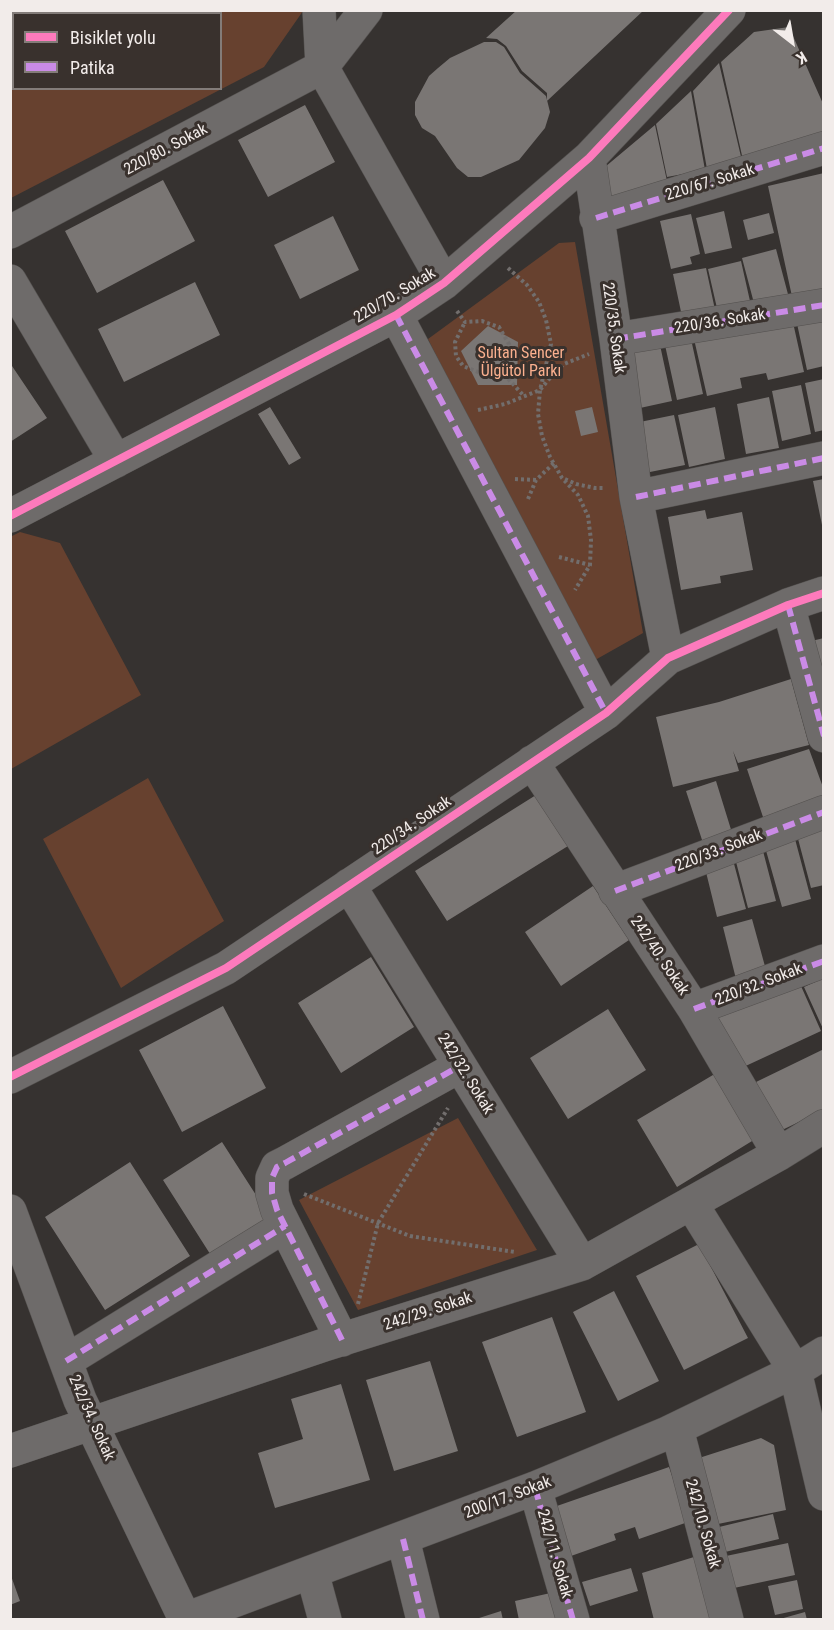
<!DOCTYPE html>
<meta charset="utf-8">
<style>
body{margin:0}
#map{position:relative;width:834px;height:1630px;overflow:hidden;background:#363230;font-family:"Roboto Condensed",sans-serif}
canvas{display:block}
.frame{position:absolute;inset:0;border:12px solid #f2ecea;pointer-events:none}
.legend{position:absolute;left:12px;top:12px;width:210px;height:78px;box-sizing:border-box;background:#39312d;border:2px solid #837c79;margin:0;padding:8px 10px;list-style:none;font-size:18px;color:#f2ecea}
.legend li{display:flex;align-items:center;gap:12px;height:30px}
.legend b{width:30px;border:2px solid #837c79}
.north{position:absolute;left:762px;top:12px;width:60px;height:60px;-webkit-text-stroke:4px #39312d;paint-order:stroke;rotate:149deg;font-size:16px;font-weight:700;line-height:24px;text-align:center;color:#f2ecea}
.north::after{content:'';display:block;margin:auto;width:21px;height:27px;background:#f2ecea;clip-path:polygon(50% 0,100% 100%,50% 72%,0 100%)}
</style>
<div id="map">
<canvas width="834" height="1630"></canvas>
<div class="frame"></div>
<ul class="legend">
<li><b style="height:8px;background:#fd7abc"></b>Bisiklet yolu</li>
<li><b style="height:8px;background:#ca8be6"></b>Patika</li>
</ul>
<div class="north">K</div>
</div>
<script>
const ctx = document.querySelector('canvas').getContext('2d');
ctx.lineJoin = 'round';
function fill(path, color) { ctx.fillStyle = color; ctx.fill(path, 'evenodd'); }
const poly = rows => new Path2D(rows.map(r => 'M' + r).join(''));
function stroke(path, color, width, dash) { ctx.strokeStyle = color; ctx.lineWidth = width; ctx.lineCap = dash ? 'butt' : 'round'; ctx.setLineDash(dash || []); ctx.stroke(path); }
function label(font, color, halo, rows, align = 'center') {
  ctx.font = font + ' "Roboto Condensed",sans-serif'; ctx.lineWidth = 6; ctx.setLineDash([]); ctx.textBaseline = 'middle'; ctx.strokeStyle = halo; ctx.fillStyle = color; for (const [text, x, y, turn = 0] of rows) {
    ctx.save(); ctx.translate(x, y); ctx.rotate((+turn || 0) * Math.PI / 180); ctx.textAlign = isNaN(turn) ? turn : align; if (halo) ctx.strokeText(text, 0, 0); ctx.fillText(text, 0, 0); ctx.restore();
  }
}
const green = poly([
 [11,11,303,11,264,67,11,198],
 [14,14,220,14,220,88,14,88],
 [575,242,643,633,588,664,428,339,559,243],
 [20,532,60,543,141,695,11,769,10,537],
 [148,778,224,921,121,988,43,839],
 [458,1118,537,1250,358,1310,299,1200]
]);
const building = poly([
 [517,10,644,10,547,101,547,93,522,71,506,46,497,39,486,38],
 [789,27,824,106,824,135,743,160,721,62,754,32],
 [484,42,496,42,504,47,520,73,546,96,550,112,545,128,519,160,481,177,468,177,457,168,435,136,422,128,415,115,415,102,429,76,438,68,450,58],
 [719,63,742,161,707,169,693,91],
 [691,91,705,170,667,177,656,124],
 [305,105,335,162,268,197,238,140],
 [655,125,667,181,606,200,599,172],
 [824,173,824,293,793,301,768,186],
 [163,180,195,241,97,293,65,231],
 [724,211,732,248,705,254,696,218],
 [769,213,774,233,748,240,743,220],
 [691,214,700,254,690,257,692,264,671,269,660,221],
 [333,216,359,270,300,299,274,245],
 [776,249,789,298,755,307,742,258],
 [741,261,752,310,719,317,708,269],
 [706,268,717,319,684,326,673,274],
 [195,282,220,335,124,382,98,329],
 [824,313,824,366,807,370,796,319],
 [792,318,804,372,768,380,766,373,740,378,742,388,707,396,694,339],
 [488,326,518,342,517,385,478,385,461,351],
 [691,339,703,394,677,400,665,345],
 [660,345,672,401,640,408,628,352],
 [10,363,47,418,10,442],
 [824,379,824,430,815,432,805,383],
 [801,385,811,434,782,441,772,391],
 [769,397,779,448,746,454,737,404],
 [270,407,301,458,289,465,258,414],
 [592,407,598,432,581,436,575,411],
 [715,407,725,459,689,467,678,415],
 [674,415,685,465,645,473,635,423],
 [824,479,824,525,822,525,813,481],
 [705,510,707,519,742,512,753,570,720,576,721,583,681,590,668,517],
 [824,638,824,686,807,642],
 [791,679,809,745,738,763,733,751,739,771,673,787,656,717,719,702],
 [809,749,824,790,824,800,764,820,747,769],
 [716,781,733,836,704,846,686,791],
 [536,795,568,846,447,921,415,871],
 [824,828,824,885,811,888,797,835],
 [795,839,811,899,782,907,765,847],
 [763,851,776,901,748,908,735,858],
 [733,860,746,909,717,917,705,868],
 [593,886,629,940,561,986,525,932],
 [752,919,766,970,736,979,723,927],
 [371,957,414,1027,341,1073,298,1003],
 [797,977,821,1031,737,1070,713,1016],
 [824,978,824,1031,804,987],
 [223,1006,266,1088,182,1132,139,1050],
 [608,1009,646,1070,568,1119,530,1058],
 [824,1049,824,1110,780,1131,756,1082],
 [718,1072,757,1138,677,1187,637,1120],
 [222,1142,272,1220,212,1257,163,1180],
 [130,1162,190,1256,105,1310,45,1217],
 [699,1244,748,1338,684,1370,636,1276],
 [614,1291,659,1381,618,1401,573,1312],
 [552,1317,586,1412,517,1437,482,1342],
 [430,1361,458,1451,394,1471,366,1380],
 [341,1384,370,1480,275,1508,258,1453,303,1439,291,1399],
 [761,1438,774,1445,786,1510,718,1524,699,1458],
 [669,1467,688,1522,639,1539,635,1527,614,1534,616,1540,571,1556,554,1507],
 [773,1514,779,1539,725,1552,719,1527],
 [788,1543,795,1575,734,1588,726,1556],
 [694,1557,713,1620,654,1620,642,1573],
 [631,1568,638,1591,590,1606,582,1582],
 [10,1573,20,1601,10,1605],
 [797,1580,803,1609,775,1615,768,1586],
 [555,1592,561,1620,519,1620,515,1601],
 [501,1611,503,1620,476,1620,476,1619],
 [805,1612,807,1620,780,1620,780,1619]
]);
const path = poly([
 [508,268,527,285,539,302,546,320,551,344,540,390,538,414,542,436,550,457,562,478,578,495,588,516,591,540,590,565,575,590],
 [457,311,465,322,482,321,499,327,509,344,507,360,500,370,488,376,463,366,456,356,455,342,465,322],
 [508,350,548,354],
 [500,370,524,396],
 [478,410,505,404,540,390,555,372,564,364,589,354],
 [515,479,536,480],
 [565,479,576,484,595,488,604,488],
 [528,499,536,480,554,463],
 [559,557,590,565],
 [304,1194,410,1236,515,1252],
 [358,1304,378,1223,448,1108]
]);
const minor = poly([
 [319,10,322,67,444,283],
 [589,158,616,339,636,497,668,658],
 [596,218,824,148],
 [10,232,322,67,366,10],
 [10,281,116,461],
 [396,315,606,713],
 [616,339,824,305],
 [636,497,824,458],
 [10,516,396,315,444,283,589,158,729,10],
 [788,605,824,736],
 [532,762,694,1009,779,1154],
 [349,885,582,1264],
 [615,891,824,812],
 [694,1009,824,961],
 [10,1077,226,968,606,713,668,658,788,605,824,593],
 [691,1203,795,1371,824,1494],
 [10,1211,80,1400,185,1619],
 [342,1340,277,1210,272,1193,272,1178,277,1167,285,1163,460,1066],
 [66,1361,285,1226],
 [677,1429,727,1620],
 [10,1451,324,1345,582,1264,779,1154,824,1126],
 [535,1488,573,1620],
 [403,1539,423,1620],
 [312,1572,325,1620],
 [183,1620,535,1488,665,1434,795,1371,824,1353]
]);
const quiet = poly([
 [596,218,824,148],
 [396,315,606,713],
 [616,339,824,305],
 [636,497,824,458],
 [788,605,824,736],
 [615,891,824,812],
 [694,1009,824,961],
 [342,1340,277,1210,272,1193,272,1178,277,1167,285,1163,460,1066],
 [66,1361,285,1226],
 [535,1488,573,1620],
 [403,1539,423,1620]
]);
const cycleway = poly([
 [10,516,396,315,444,283,589,158,729,10],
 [10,1077,226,968,606,713,668,658,788,605,824,593]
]);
const streetNames = [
 ["220/80. Sokak",166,150,-28],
 ["220/67. Sokak",710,183,-17],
 ["220/70. Sokak",395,296,-31],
 ["220/36. Sokak",720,322,-9],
 ["220/35. Sokak",613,328,82],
 ["220/34. Sokak",412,826,-34],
 ["220/33. Sokak",719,851,-21],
 ["242/40. Sokak",659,956,56],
 ["220/32. Sokak",759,985,-21],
 ["242/32. Sokak",465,1074,58],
 ["242/29. Sokak",428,1312,-18],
 ["242/34. Sokak",91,1418,66],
 ["200/17. Sokak",508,1498,-21],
 ["242/10. Sokak",702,1524,74],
 ["242/11. Sokak",554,1554,74]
];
const parkNames = [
 ["Sultan Sencer",521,354],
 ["Ülgütol Parkı",521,372]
];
fill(green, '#67412f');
fill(building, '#7a7674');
stroke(minor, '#54514f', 34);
stroke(path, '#726e6d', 4, [3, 3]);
stroke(minor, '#6e6b6a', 33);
stroke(quiet, '#ca8be6', 6, [12, 6]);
stroke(cycleway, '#fd7abc', 8);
label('16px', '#f2ecea', '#39312d', streetNames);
label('16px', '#fbb08f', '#39312d', parkNames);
</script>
